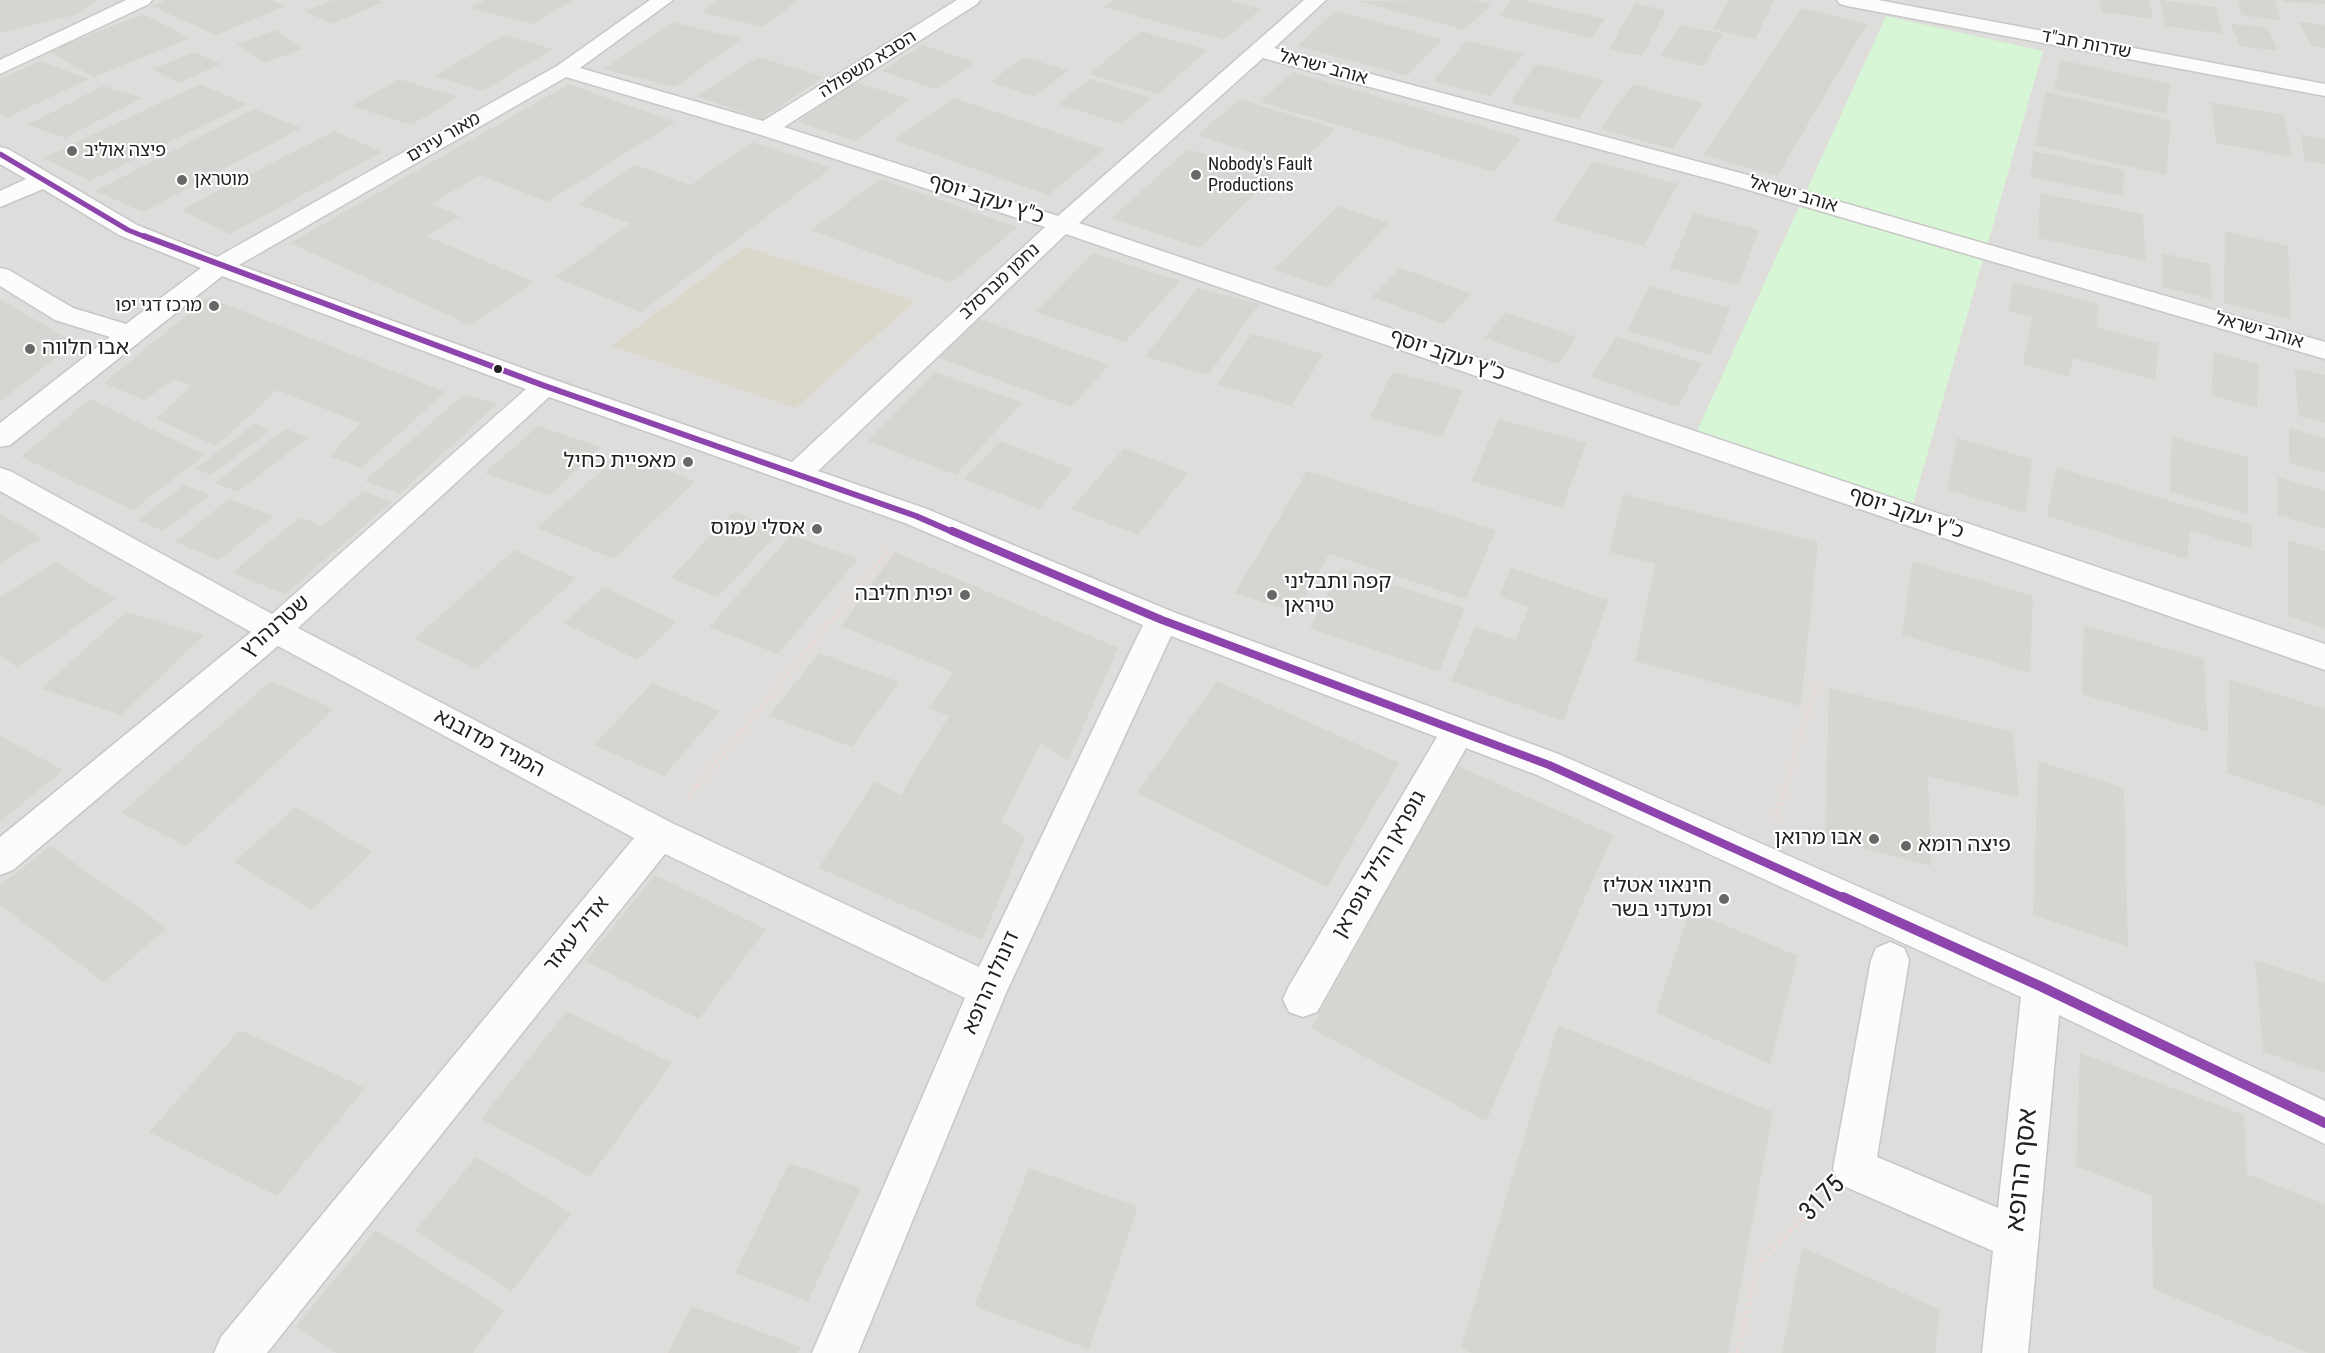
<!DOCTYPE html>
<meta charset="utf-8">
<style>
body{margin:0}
canvas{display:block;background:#efedea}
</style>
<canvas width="2325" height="1353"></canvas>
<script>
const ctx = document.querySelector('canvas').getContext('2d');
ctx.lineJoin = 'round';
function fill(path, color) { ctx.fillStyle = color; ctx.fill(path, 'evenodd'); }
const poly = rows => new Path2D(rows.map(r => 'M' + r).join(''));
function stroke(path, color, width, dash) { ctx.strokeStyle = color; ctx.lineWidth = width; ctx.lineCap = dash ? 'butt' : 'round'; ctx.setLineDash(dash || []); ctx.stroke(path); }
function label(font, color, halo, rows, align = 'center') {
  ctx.font = font + ' "Roboto Condensed","Noto Sans Hebrew",sans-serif'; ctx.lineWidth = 4.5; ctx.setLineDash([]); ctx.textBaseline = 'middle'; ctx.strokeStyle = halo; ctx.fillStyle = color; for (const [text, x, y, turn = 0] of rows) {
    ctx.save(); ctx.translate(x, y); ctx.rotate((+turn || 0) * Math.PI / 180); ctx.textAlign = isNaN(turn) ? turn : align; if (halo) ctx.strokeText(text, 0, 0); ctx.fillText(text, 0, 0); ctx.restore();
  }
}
const residential = poly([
 [0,0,2325,0,2325,1353,0,1353]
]);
const construction = poly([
 [746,247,915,301,795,408,612,346]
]);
const park = poly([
 [1886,16,2043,51,1913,504,1696,433]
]);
const parking = poly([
 [0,226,144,299,103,330,0,284]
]);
const building = poly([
 [0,0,99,0,75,15,0,33],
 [166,0,271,0,285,6,216,35,151,6],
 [333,0,378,0,384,2,332,24,305,11],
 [485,0,573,0,533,24,471,8],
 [718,0,798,0,763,27,701,12],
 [1114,0,1227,0,1261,9,1224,40,1104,7],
 [1474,0,1491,5,1464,30,1359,1],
 [1512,0,1522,0,1605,19,1592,38,1499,16],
 [1729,0,1774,0,1755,39,1713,29],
 [2099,0,2148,0,2154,19,2102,12],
 [2160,0,2216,7,2223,34,2165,26],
 [2238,0,2275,0,2281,21,2241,15],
 [2283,0,2325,0,2325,4,2283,2],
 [1635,4,1666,10,1642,56,1609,49],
 [1801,8,1867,24,1777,176,1703,155],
 [1335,11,1442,39,1407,76,1298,46],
 [143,14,190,38,94,77,48,51],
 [672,22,741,39,675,87,604,69],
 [2299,22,2325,25,2325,48,2311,46],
 [2230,23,2268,28,2278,51,2240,46],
 [1681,25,1723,34,1703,66,1661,56],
 [276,30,303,49,263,63,237,44],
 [1141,31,1207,50,1158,94,1089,74],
 [504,35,553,49,483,91,434,76],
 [1467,41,1523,54,1490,96,1433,81],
 [922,45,975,62,936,89,882,71],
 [194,52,221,64,179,83,153,69],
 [759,57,823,77,762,119,696,96],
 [1024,57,1068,71,1034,96,990,82],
 [2061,60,2171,84,2166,114,2054,89],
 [40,61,89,79,8,117,0,114,0,79],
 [1536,64,1603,80,1579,119,1510,103],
 [1293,72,1522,138,1494,172,1260,102],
 [399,79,458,97,411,125,352,106],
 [1090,79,1152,98,1121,124,1058,104],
 [854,82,910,99,855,141,798,122],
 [200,84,247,104,90,181,43,158],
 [569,84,675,122,547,202,480,175,431,204,460,216,427,236,534,282,470,325,290,243],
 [1633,84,1703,103,1672,149,1600,129],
 [103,86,142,98,65,138,27,125],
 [2046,92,2171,120,2166,175,2035,145],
 [954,98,1105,149,1048,195,894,140],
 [1240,99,1336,129,1296,167,1198,135],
 [2211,102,2284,115,2292,157,2216,143],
 [254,109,301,128,143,212,95,191],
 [334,131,382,152,230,234,181,210],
 [2301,134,2325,139,2325,164,2304,160],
 [752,142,831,168,641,312,554,277,631,224,578,204,635,165,691,185],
 [1188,149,1273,176,1199,248,1112,218],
 [2033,151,2124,170,2123,196,2031,177],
 [1592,161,1678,184,1643,246,1554,221],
 [880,179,1017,227,951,283,811,230],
 [2040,193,2143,214,2146,261,2038,238],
 [1339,206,1389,223,1327,288,1274,269],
 [1693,213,1759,230,1738,285,1670,268],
 [2225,231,2288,246,2291,319,2224,303],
 [1093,253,1180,281,1125,342,1036,312],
 [2162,253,2210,264,2212,299,2163,287],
 [1400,268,1471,293,1444,324,1372,297],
 [2013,282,2099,304,2096,327,2159,344,2155,380,2073,358,2069,377,2023,364,2032,317,2008,311],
 [1649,286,1730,308,1711,355,1628,331],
 [1198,288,1259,304,1208,375,1145,357],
 [208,297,445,392,361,468,330,456,360,423,277,390,216,446,156,419,192,386,175,379,144,400,104,383],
 [0,299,75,343,0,401],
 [1505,312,1576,337,1558,364,1485,338],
 [977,318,1109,365,1071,407,937,357],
 [1252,334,1323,354,1291,406,1217,384],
 [1616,336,1701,363,1678,407,1591,377],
 [2214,352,2259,364,2257,408,2211,395],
 [2295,368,2325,375,2325,423,2298,416],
 [935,372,1022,402,956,475,868,441],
 [1392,372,1463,390,1442,437,1370,418],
 [464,394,497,404,400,493,365,481],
 [90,399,205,455,133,510,21,457],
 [1499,419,1587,443,1562,508,1471,481],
 [255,424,270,430,211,475,195,469],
 [538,426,601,447,549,496,485,473],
 [2289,428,2325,438,2325,473,2289,463],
 [285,429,308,437,238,492,215,483],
 [2172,437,2248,457,2248,514,2170,492],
 [1957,438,2032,459,2026,513,1947,490],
 [1000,441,1073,469,1039,509,964,479],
 [1124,448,1188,473,1138,535,1071,509],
 [621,453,695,481,614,559,537,528],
 [2056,467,2252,525,2252,549,2190,530,2187,559,2047,516],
 [1307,471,1496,530,1466,599,1329,554,1296,613,1235,593],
 [2278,477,2325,491,2325,529,2278,515],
 [184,485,210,495,163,531,138,520],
 [363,491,392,502,285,594,232,573,300,517,323,526],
 [1623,494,1818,542,1801,706,1635,661,1655,564,1609,552],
 [229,499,274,516,219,560,175,542],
 [734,512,781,530,718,597,670,578],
 [0,513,41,538,0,564],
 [791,535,858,559,778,654,709,627],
 [2288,540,2325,551,2325,628,2288,616],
 [514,550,576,578,477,669,414,639],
 [895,552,1118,648,1068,761,1041,743,1001,822,1025,837,982,940,819,868,874,781,900,795,949,716,929,708,953,672,841,626],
 [1912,561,2033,596,2030,673,1902,635],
 [55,562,116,599,17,667,0,656,0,597],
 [1341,568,1465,608,1439,672,1310,629],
 [1511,568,1609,600,1563,721,1451,681,1475,627,1515,640,1529,607,1499,596],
 [603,587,676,621,637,660,564,623],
 [126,612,204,635,121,715,41,689],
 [2084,625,2204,659,2208,732,2082,694],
 [819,653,899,682,852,747,769,716],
 [2229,679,2325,709,2325,806,2227,773],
 [271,681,334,709,186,846,121,813],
 [1217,681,1399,763,1327,887,1137,793],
 [652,683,720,711,664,776,594,745],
 [1829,688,2013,732,2019,798,1928,776,1931,866,1825,838],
 [0,736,63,770,0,822],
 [2038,761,2124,788,2128,947,2033,915],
 [1456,765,1613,835,1486,1121,1311,1028],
 [296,807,372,852,312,910,234,862],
 [50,846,167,928,104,982,0,905,0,886],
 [655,875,766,929,699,1019,585,961],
 [1690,910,1798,956,1770,1064,1656,1013],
 [2255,960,2325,983,2325,1073,2263,1052],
 [567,1011,672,1063,590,1177,481,1119],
 [1558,1025,1773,1112,1728,1353,1472,1353,1461,1348],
 [240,1030,365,1088,277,1196,149,1132],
 [2080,1053,2244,1115,2247,1174,2325,1204,2325,1353,2309,1353,2153,1289,2152,1196,2076,1166],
 [476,1157,571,1213,512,1291,415,1231],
 [789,1163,861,1188,808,1301,735,1273],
 [1029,1168,1138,1207,1089,1349,974,1306],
 [376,1230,504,1310,473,1353,337,1353,296,1326],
 [1802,1247,1940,1310,1935,1353,1782,1353],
 [692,1306,801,1347,798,1353,668,1353]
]);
const pathFar1 = poly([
 [689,796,889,550],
 [1776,817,1817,683]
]);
const path = poly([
 [1738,1353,1757,1265,1819,1203]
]);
const minor = poly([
 [126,0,152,0,149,4,0,74,0,60,126,0],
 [650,0,673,0,580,68,763,121,957,0,980,0,977,4,784,127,1058,216,1304,0,1326,0,1274,48,1744,174,2325,342,2325,359,1728,184,1263,58,1079,223,2325,644,2325,670,1066,234,818,471,927,509,1173,612,1561,755,2056,974,2325,1101,2325,1144,2059,1015,2028,1353,1982,1353,1993,1251,1839,1184,1833,1169,1871,960,1876,948,1890,942,1904,948,1909,960,1877,1157,1998,1208,2021,997,1537,775,1466,748,1317,1012,1303,1017,1289,1012,1283,999,1289,986,1437,737,1171,636,1006,993,858,1353,812,1353,965,998,665,854,267,1353,214,1353,221,1337,634,838,278,646,13,870,0,875,0,837,251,632,0,491,0,468,10,471,272,614,526,389,222,276,10,445,0,447,0,423,110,337,55,320,0,286,0,268,9,270,73,308,126,324,201,268,119,235,43,189,0,207,0,191,26,179,0,164,0,147,8,149,137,225,217,257,557,66,650,0],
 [566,77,758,134,1045,227,792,462,555,380,239,265,566,77],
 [549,397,905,523,1143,625,979,967,672,823,298,628,549,397],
 [1837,0,1878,0,2325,84,2325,96,1847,6,1840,4,1837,0]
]);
const bus1Far3 = poly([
 [0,154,128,230,148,238]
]);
const bus1Far2 = poly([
 [144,236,545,386,916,516,955,533]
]);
const bus1Far1 = poly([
 [952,531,1162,620,1549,765,1846,899]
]);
const bus1 = poly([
 [1843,897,2042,987,2325,1123]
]);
const markers = [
 [72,151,6,"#696867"],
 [1196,175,6,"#696867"],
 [182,180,6,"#696867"],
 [214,306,6,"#696867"],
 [30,349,6,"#696867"],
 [498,369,5,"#212121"],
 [688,462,6,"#696867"],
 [817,529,6,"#696867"],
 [965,595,6,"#696867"],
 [1272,595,6,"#696867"],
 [1874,839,6,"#696867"],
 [1906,846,6,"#696867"],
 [1724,899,6,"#696867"]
];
const farStreetnames = [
 ["שדרות חב\"ד",2086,45,11],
 ["הסבא משפולה",868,65,-32],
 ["אוהב ישראל",1323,68,15],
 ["מאור עינים",444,138,-30],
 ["אוהב ישראל",1793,195,16],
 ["נחמן מברסלב",1000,282,-43],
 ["אוהב ישראל",2259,331,16]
];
const farPoinames = [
 ["פיצה אוליב",84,151],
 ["Nobody's Fault",1208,165],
 ["Productions",1208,186],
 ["מוטראן",194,180],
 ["מרכז דגי יפו",202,306,"right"]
];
const streetNames = [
 ["כ\"ץ יעקב יוסף",986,200,18],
 ["כ\"ץ יעקב יוסף",1447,356,19],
 ["כ\"ץ יעקב יוסף",1906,514,19],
 ["שטרנהרץ",276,627,-41],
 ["המגיד מדובנא",489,744,28],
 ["גופראן הליל גופראן",1380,865,-60],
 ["אדיל עאזר",577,935,-51],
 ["דונולו הרופא",992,983,-66]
];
const poiNames = [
 ["אבו חלווה",42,349,"left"],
 ["מאפיית כחיל",676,462],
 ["אסלי עמוס",805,529],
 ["קפה ותבליני",1284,583,"left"],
 ["טיראן",1284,607,"left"],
 ["יפית חליבה",953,595],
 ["אבו מרואן",1862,839],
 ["פיצה רומא",1918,846,"left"],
 ["חינאוי אטליז",1712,887],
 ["ומעדני בשר",1712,911]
];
const nearStreetnames = [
 ["אסף הרופא",2023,1170,-84],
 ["3175",1823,1199,-45]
];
fill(residential, '#dedddb');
fill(construction, '#d9d8cb');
fill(park, '#d6f6d5');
fill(parking, '#dfdedd');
fill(building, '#d7d5d2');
stroke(minor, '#c8c7c6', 3);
stroke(pathFar1, '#ecdbd9', 4, [3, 3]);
stroke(path, '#ecdbd9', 4.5, [4, 4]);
fill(minor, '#fdfcfc');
stroke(bus1Far3, '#8e44ad', 5);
stroke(bus1Far2, '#8e44ad', 6);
stroke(bus1Far1, '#8e44ad', 8);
stroke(bus1, '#8e44ad', 10);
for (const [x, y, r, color] of markers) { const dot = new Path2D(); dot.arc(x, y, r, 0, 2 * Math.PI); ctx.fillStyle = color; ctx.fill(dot); stroke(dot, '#fff', 2); }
label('18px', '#212121', '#fff', farStreetnames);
label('18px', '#212121', '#fff', farPoinames, 'left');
label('21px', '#212121', '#fff', streetNames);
label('21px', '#212121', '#fff', poiNames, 'right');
label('26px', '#212121', '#fff', nearStreetnames);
</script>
